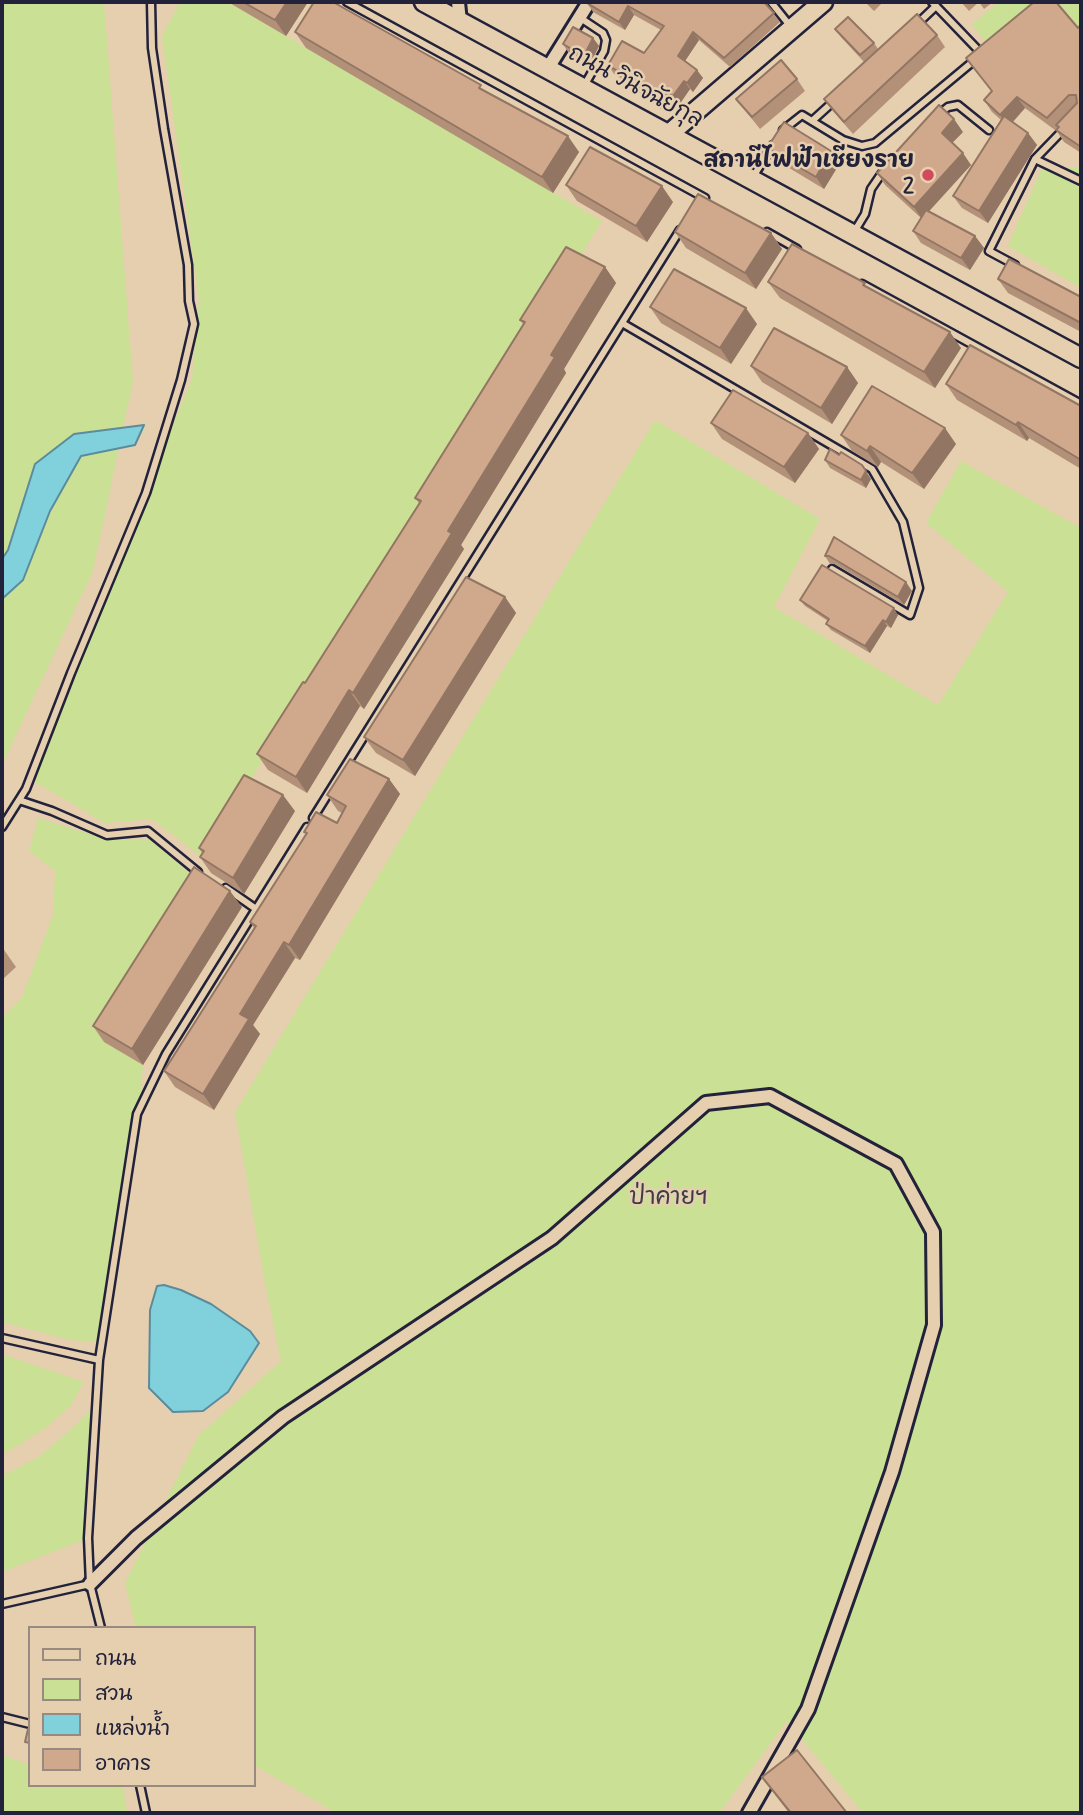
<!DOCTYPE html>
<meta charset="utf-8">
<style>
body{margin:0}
#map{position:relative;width:1083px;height:1815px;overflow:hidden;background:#e6cfaf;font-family:Mynerve,"Playpen Sans Thai",sans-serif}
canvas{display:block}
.frame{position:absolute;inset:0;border:4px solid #22223b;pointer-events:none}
.legend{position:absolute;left:28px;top:1626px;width:228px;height:161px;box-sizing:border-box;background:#e6cfaf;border:2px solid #988a81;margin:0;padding:9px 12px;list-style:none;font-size:21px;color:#22223b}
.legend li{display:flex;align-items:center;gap:14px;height:35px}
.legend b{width:35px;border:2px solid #988a81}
</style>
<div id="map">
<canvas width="1083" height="1815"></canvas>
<div class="frame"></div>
<ul class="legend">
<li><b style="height:9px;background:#e6cfaf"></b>ถนน</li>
<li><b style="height:19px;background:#cae095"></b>สวน</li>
<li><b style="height:19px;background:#81d1dc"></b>แหล่งน้ำ</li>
<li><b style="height:19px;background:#d0a98d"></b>อาคาร</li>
</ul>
</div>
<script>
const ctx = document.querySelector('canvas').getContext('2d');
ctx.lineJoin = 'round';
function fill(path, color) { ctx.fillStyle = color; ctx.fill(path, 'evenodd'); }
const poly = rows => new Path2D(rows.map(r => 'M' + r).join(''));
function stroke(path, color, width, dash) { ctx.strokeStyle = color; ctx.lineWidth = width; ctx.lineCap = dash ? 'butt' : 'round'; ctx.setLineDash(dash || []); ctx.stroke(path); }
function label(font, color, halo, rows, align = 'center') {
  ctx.font = font + ' Mynerve,"Playpen Sans Thai",sans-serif'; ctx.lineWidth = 5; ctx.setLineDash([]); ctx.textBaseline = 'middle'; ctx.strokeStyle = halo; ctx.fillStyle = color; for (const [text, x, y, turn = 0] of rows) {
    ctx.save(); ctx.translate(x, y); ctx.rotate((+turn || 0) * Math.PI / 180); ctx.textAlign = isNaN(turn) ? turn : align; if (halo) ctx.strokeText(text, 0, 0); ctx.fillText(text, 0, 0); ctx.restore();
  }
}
const green = poly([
 [2,2,104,2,133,381,93,571,2,765],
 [180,2,228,2,602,221,202,857,152,819,105,823,30,779,192,378,199,300,162,36],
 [999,2,1078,2,1081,5,1081,45,987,44,972,24],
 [1081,167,1081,288,1008,246,1041,170],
 [655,420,820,519,774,607,938,705,1008,592,926,523,961,461,1081,528,1081,1813,863,1813,787,1721,719,1813,336,1813,254,1765,254,1628,136,1628,125,1583,198,1436,281,1361,265,1283,235,1112],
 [38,818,105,839,149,839,195,878,104,1042,143,1065,140,1108,102,1342,70,1340,2,1322,2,1018,22,997,53,915,55,871,29,851],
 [2,1354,84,1382,71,1405,47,1427,6,1453,2,1449],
 [97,1402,88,1538,2,1572,2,1476,40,1456,78,1423],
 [2,1755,30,1765,30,1785,123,1785,127,1813,2,1813]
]);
const water = poly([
 [144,425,135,445,81,456,50,511,23,580,2,599,2,559,8,550,35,464,74,434,144,425],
 [164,1285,181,1290,211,1304,250,1331,259,1343,228,1392,203,1411,173,1412,149,1388,150,1310,157,1286,164,1285]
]);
const lane = poly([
 [347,2,705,198],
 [771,2,791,27],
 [932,2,981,53],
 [916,25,936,6],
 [584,86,604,51,606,40,603,33,585,21],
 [938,115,948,107,958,105,989,130],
 [812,121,834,101],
 [783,130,802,115,843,140,862,146,875,143,976,59],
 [1063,130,1035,159,1081,181],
 [753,177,773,145],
 [767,232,797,249],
 [854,232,865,214,871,189,884,170],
 [1015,265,989,251,1035,159],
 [862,284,1081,404],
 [622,323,872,469,903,522,919,588,910,615,832,569],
 [19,800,52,811,107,835,148,831,198,872],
 [313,818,680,230],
 [2,827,26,789,71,673,146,493,181,380,194,324,189,301,188,265,164,129,152,48,151,2],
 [226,888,256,909],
 [2,1338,99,1360],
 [2,1604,90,1584],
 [101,1628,90,1584,88,1538,99,1360,137,1114,166,1054,307,827],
 [2,1717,30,1724],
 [140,1785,146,1813]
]);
const street = poly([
 [458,2,460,22],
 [548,68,589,2],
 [90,1584,136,1538,283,1417,552,1238,706,1103,770,1096,896,1164,933,1232,934,1325,892,1472,808,1709,749,1813]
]);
const secondary = poly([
 [424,2,1081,358],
 [669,134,823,2]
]);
const wall = poly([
 [228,2,308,2,286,36],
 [765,2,780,22,730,67,699,40,685,61,703,78,693,92,690,89,679,105,669,98,661,109,632,87,629,83,614,74,608,65,644,53,661,30,634,15,625,30,593,12,587,3],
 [865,2,883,2,874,11],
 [961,2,993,2,984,9,979,2,969,11],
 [1081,24,1081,153,1064,142,1056,130,1058,127,1055,130,1025,108,1013,122,1028,133,1037,145,988,223,962,208,953,196,1001,120,992,112,984,100,992,92,966,58,1078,28],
 [835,29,874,43,878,49,937,35,945,47,853,134,833,111,824,99,864,62,841,37],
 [295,32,485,91,579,152,553,193,306,48],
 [593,38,599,46,590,64,568,52,563,44],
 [797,79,805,91,760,129,736,99],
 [963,132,952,143,971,165,929,211,975,236,984,248,970,270,921,243,913,231,921,218,885,185,877,173],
 [767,148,840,163,824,189,776,160],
 [566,185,673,202,647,242,577,201],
 [675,232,771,233,782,249,756,289,686,248],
 [605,267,616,283,564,369,566,373,461,545,464,549,364,709,360,706,307,793,268,770,257,754,305,683,419,503,415,498,523,324,520,320],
 [998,279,1081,297,1081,332,1008,293],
 [768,282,868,288,961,348,935,388,780,298],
 [650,307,757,324,731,364,661,323],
 [751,366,847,367,858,383,832,424,762,382],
 [946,384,1081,406,1081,469,1029,438,1027,441,957,400],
 [711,423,808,433,819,449,795,483,722,439],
 [841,435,956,444,924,489,881,462,878,467,852,451],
 [839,455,871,479,866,488,830,468,825,460],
 [834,537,912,591,904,605,835,564,830,564,825,556],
 [505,597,516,613,415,776,376,753,364,737],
 [800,600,898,615,891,628,887,626,870,653,831,630,826,624,828,621,805,606],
 [389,779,400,794,300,960,295,958,253,1025,260,1034,214,1110,175,1087,164,1071,254,928,250,922,306,834,304,832,337,823,342,813,338,811,327,795],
 [295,811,244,894,211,873,200,857,202,853,199,848],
 [242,907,143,1065,104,1042,93,1026],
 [2,947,16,967,2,980],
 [762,1777,847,1813,789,1813]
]);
const shadedWall = poly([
 [287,2,308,2,286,36,275,20],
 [628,6,634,15,625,30,619,22],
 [693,32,699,40,683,64,678,56],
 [593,38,599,46,590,64,584,56],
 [697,70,703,78,693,92,687,83],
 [684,81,690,89,679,105,673,96],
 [663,89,669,98,661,109,655,100],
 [1017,97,1025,108,1008,127,1000,115],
 [954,119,963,132,950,145,942,133],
 [1028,133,1037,145,988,223,979,211],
 [568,136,579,152,553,193,542,177],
 [831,151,840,163,824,189,816,177],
 [963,153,971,165,922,219,914,207],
 [662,186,673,202,647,242,636,226],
 [771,233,782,249,756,289,745,273],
 [975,236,984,248,970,270,961,258],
 [605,267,616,283,564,369,566,373,461,545,464,549,364,709,353,693,551,355],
 [746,308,757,324,731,364,720,348],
 [950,332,961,348,935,388,924,372],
 [847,367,858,383,832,424,821,408],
 [1018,422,1029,438,1027,441,1016,425],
 [945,428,956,444,924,489,912,473],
 [808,433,819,449,795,483,784,467],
 [870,446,881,462,878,467,867,451],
 [862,465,871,479,866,488,861,480],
 [906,582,912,591,904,605,898,597],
 [505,597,516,613,415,776,403,760],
 [894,608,898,615,891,628,886,622],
 [883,620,887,626,870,653,865,646],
 [349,690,360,706,307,793,296,777],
 [389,779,400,794,300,960,289,945],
 [283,795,295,811,244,894,233,878],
 [230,891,242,907,143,1065,132,1049],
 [284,942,295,958,253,1025,260,1034,214,1110,203,1094,240,1014]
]);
const building = poly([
 [243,2,287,2,275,20,243,2],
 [314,2,333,2,481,85,479,88,568,136,542,177,295,32,314,2],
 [588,2,764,2,774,13,724,58,693,32,678,56,697,70,687,83,684,81,673,96,663,89,655,100,626,78,627,77,608,65,622,41,644,53,664,26,628,6,619,22,587,3,588,2],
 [1034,2,1056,2,1078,28,1081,24,1081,147,1056,130,1059,127,1056,125,1077,103,1076,95,1069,95,1047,118,1017,97,1000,115,984,100,992,91,966,58,1034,2],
 [917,14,937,35,844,122,824,99,917,14],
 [848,17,874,43,860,55,835,29,848,17],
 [573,27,593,38,584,56,563,44,573,27],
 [781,60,797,79,752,117,736,99,781,60],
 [939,105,954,119,942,133,963,153,914,207,877,173,939,105],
 [1004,116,1028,133,979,211,953,196,1004,116],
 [784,122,831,151,816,177,767,148,784,122],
 [590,147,662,186,636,226,566,185,590,147],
 [698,194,771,233,745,273,675,232,698,194],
 [926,210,975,236,961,258,913,231,926,210],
 [792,244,865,283,863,285,950,332,924,372,768,282,792,244],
 [566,247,605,267,551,355,555,357,448,531,452,533,353,693,349,690,296,777,257,754,303,682,305,683,421,501,415,498,525,322,520,320,566,247],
 [1009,259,1081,297,1081,323,998,279,1009,259],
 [674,269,746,308,720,348,650,307,674,269],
 [774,328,847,367,821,408,751,366,774,328],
 [970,345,1081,406,1081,460,1018,422,1016,425,946,384,970,345],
 [872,386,945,428,912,473,870,446,867,451,841,435,872,386],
 [733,390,808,433,784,467,711,423,733,390],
 [830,449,839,455,841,452,862,465,866,471,861,480,825,460,830,449],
 [834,537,906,582,898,597,829,556,825,556,834,537],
 [822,565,894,608,886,622,883,620,865,646,826,624,829,619,800,600,822,565],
 [466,577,505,597,403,760,364,737,466,577],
 [350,759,389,779,289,945,284,942,240,1014,249,1019,203,1094,164,1071,256,926,250,922,307,833,304,832,316,812,337,823,346,806,327,795,350,759],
 [244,775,283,795,233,878,200,857,204,851,199,848,244,775],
 [194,867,230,891,132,1049,93,1026,194,867],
 [28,1729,30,1730,30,1743,25,1742,28,1729],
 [797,1750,847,1813,791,1813,762,1777,797,1750]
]);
const markers = [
 [928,175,7,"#d1495b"]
];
const streetNames = [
 ["ถนน วินิจฉัยกุล",635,88,28]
];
const poiNames = [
 ["สถานีไฟฟ้าเชียงราย",914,162],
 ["2",914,188]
];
const parkNames = [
 ["ป่าค่ายฯ",669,1199]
];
fill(green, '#cae095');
fill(water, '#81d1dc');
stroke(water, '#5b8b9c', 2);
stroke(lane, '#22223b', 11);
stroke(street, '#22223b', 18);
stroke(secondary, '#22223b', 23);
stroke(lane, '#e6cfaf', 6);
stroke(street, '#e6cfaf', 12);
stroke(secondary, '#e6cfaf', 18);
fill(wall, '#b39179');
fill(shadedWall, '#927663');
fill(building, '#d0a98d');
stroke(building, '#927663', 2);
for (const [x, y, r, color] of markers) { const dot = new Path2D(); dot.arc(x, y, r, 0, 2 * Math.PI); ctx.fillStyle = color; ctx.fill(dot); stroke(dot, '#e6cfaf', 2.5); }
label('23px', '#22223b', '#e6cfaf', streetNames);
label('bold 23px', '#22223b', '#e6cfaf', poiNames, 'right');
label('23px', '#3b3e48', '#e6cfaf', parkNames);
</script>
